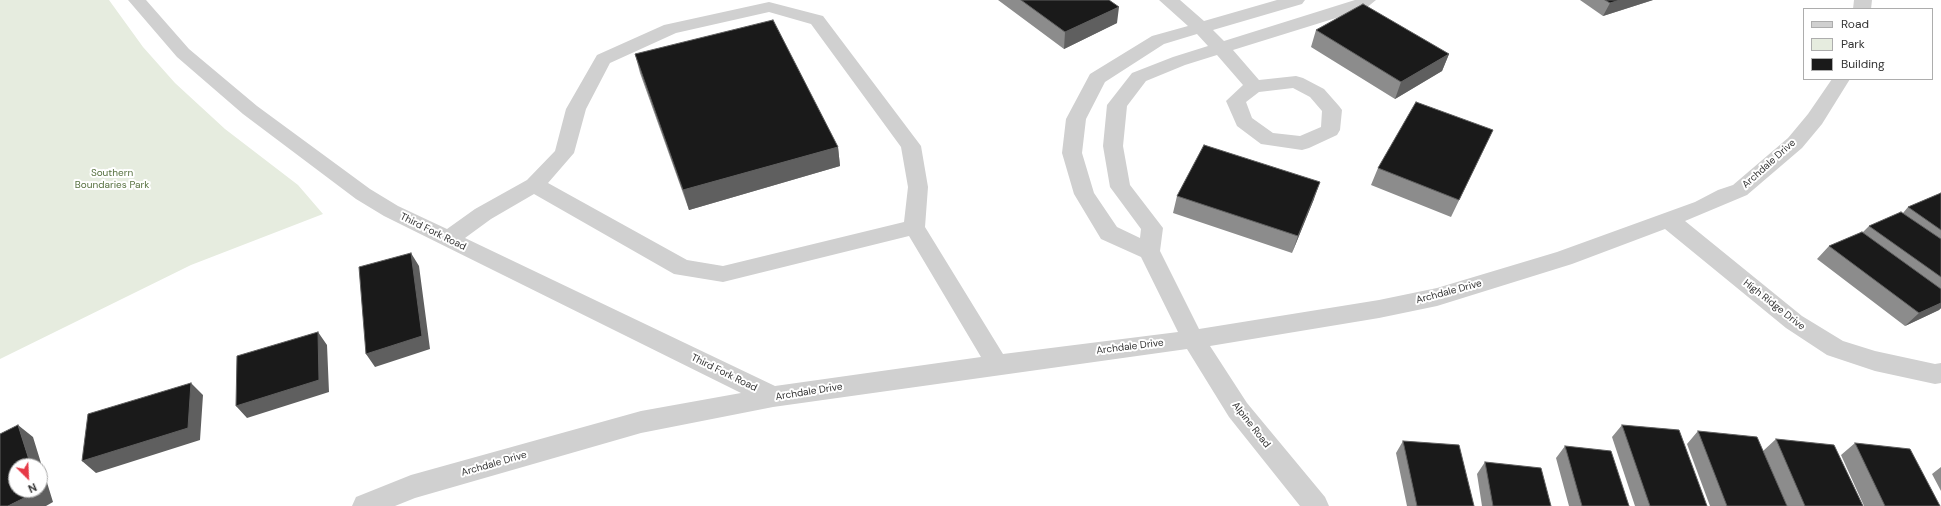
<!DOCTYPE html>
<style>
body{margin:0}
#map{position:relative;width:1941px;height:506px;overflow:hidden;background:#fff;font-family:"DM Sans",sans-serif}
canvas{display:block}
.legend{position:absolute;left:1803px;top:8px;width:130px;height:72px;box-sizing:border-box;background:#fff;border:1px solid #adadad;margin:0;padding:5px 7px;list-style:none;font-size:12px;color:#333}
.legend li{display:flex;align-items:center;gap:8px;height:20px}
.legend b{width:20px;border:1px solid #adadad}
.north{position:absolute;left:8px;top:458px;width:40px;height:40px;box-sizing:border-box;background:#fff;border:1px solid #adadad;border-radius:50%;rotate:156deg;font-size:11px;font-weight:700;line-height:16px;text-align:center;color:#333}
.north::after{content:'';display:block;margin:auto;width:14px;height:18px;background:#e63946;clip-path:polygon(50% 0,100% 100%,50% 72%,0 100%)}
</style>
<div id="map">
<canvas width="1941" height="506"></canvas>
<ul class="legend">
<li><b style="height:5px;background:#d0d0d0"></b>Road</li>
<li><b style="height:11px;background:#e6ecdf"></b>Park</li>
<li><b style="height:11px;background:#1a1a1a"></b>Building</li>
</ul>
<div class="north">N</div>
</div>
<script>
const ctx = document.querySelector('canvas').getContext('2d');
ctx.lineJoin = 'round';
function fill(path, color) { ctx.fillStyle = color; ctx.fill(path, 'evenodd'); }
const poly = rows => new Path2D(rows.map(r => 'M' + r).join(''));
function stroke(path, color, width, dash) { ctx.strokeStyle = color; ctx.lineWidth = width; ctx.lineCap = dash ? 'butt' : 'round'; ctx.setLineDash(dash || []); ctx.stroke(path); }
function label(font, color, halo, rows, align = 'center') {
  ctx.font = font + ' "DM Sans",sans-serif'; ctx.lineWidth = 4; ctx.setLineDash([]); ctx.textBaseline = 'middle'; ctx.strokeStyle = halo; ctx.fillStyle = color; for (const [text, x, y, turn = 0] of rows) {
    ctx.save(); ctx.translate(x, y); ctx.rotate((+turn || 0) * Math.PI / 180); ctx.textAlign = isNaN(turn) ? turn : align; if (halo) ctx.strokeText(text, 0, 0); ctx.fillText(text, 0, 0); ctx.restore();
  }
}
const green = poly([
 [0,0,109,0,143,47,175,83,225,129,298,185,323,214,191,265,0,359]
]);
const minor = poly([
 [128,0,146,0,189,49,257,106,370,189,398,206,447,229,475,209,527,180,555,151,566,109,597,55,664,25,769,2,823,16,921,146,928,187,925,227,1003,354,1178,332,1141,257,1101,239,1074,194,1062,153,1066,119,1090,74,1152,36,1188,26,1159,0,1180,0,1204,21,1277,0,1305,0,1302,4,1213,30,1224,41,1355,0,1376,0,1365,9,1233,50,1259,80,1296,76,1303,78,1324,89,1339,106,1342,110,1340,130,1337,135,1309,148,1302,150,1261,144,1237,126,1226,101,1243,85,1217,55,1185,65,1146,81,1127,106,1123,146,1130,185,1163,228,1160,251,1199,329,1379,300,1437,288,1557,252,1695,202,1718,190,1733,185,1788,138,1808,114,1832,79,1850,79,1822,124,1802,148,1747,195,1685,221,1802,316,1843,341,1875,351,1935,364,1941,363,1941,383,1935,384,1875,371,1827,355,1786,328,1665,229,1572,264,1437,306,1379,318,1210,346,1247,403,1325,497,1329,506,1300,506,1229,417,1187,349,773,407,641,433,415,498,395,506,352,506,356,497,411,475,641,411,741,393,384,216,356,199,243,114,177,57,128,0],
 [769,12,811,24,901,147,908,187,904,222,723,266,687,260,548,183,574,153,586,109,610,63,676,33,769,12],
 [1197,34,1208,46,1173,57,1132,73,1107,105,1103,146,1110,187,1141,229,1140,238,1117,227,1094,193,1082,153,1086,119,1105,82,1164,44,1197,34],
 [1293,88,1310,97,1322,111,1321,127,1300,136,1273,133,1252,118,1246,102,1259,92,1293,88],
 [534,194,674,274,723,282,909,236,981,357,775,386,465,238,491,219,534,194],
 [1854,0,1872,0,1871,9,1853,9,1854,0]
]);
const wall = poly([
 [998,0,1109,0,1117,23,1064,49],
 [1580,0,1653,0,1603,16],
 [1316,30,1449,54,1442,71,1395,99,1311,47],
 [635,54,838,147,840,166,689,210,640,73],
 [1493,130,1451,217,1371,185,1378,168],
 [1941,193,1941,308,1939,310,1905,326,1817,259,1829,246,1863,232,1869,226,1903,213,1908,207],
 [1177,196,1314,199,1292,253,1173,213],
 [1622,425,1707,506,1635,506,1612,437],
 [1698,431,1776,482,1763,451,1776,439,1863,506,1710,506,1687,444],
 [1403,441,1474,506,1407,506,1396,453],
 [1855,443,1940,506,1864,506,1841,455],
 [1565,446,1629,506,1569,506,1556,458],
 [1485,462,1551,506,1482,506,1477,474],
 [1941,467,1941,491,1932,474]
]);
const shadedWall = poly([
 [1620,0,1653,0,1603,16,1610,3],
 [1119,7,1117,23,1064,49,1065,32],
 [1449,54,1442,71,1395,99,1401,82],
 [838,147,840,166,689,210,683,190],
 [1320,182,1314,199,1292,253,1298,236],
 [411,253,419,266,430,349,375,367,366,354],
 [1941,303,1941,308,1939,310,1905,326,1919,313],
 [318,332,327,345,329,392,247,418,236,406],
 [191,383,203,395,200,440,96,473,82,461],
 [18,425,33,437,53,502,46,506,8,506,38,490,40,490,40,466,31,466]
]);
const building = poly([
 [1021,0,1109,0,1119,7,1065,32,1021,0],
 [1605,0,1620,0,1610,3,1605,0],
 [1363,4,1449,54,1401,82,1316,30,1363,4],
 [773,20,838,147,683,190,635,54,773,20],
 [1416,102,1493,130,1459,200,1378,168,1416,102],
 [1204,145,1320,182,1298,236,1177,196,1204,145],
 [1941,193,1941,230,1908,207,1941,193],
 [1901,212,1941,239,1941,277,1869,226,1901,212],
 [1862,232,1941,289,1941,303,1919,313,1829,246,1862,232],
 [411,253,422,336,366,354,359,267,411,253],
 [318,332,319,380,236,406,237,356,318,332],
 [191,383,188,428,82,461,88,414,191,383],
 [18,425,31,466,16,466,16,490,38,490,38,491,8,506,0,506,0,434,18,425],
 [1622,425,1679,430,1707,506,1650,506,1622,425],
 [1698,431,1757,437,1787,506,1727,506,1698,431],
 [1776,439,1834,445,1863,506,1805,506,1776,439],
 [1403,441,1459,445,1474,506,1417,506,1403,441],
 [1855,443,1910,449,1940,506,1885,506,1855,443],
 [1565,446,1611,451,1629,506,1582,506,1565,446],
 [1485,462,1541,468,1551,506,1493,506,1485,462]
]);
const streetNames = [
 ["Archdale Drive",1769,164,-42],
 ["Third Fork Road",433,232,26],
 ["Archdale Drive",1449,292,-15],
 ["High Ridge Drive",1774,305,38],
 ["Archdale Drive",1130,347,-7],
 ["Third Fork Road",724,373,26],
 ["Archdale Drive",809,392,-9],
 ["Alpine Road",1251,425,52],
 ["Archdale Drive",494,464,-16]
];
const parkNames = [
 ["Southern",112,173],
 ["Boundaries Park",112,185]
];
fill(green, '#e6ecdf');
fill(minor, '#d0d0d0');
fill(wall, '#8c8c8c');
fill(shadedWall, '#5f5f5f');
fill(building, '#1a1a1a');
stroke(building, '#5f5f5f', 1);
label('10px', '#333', '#fff', streetNames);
label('10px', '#56703f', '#fff', parkNames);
</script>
